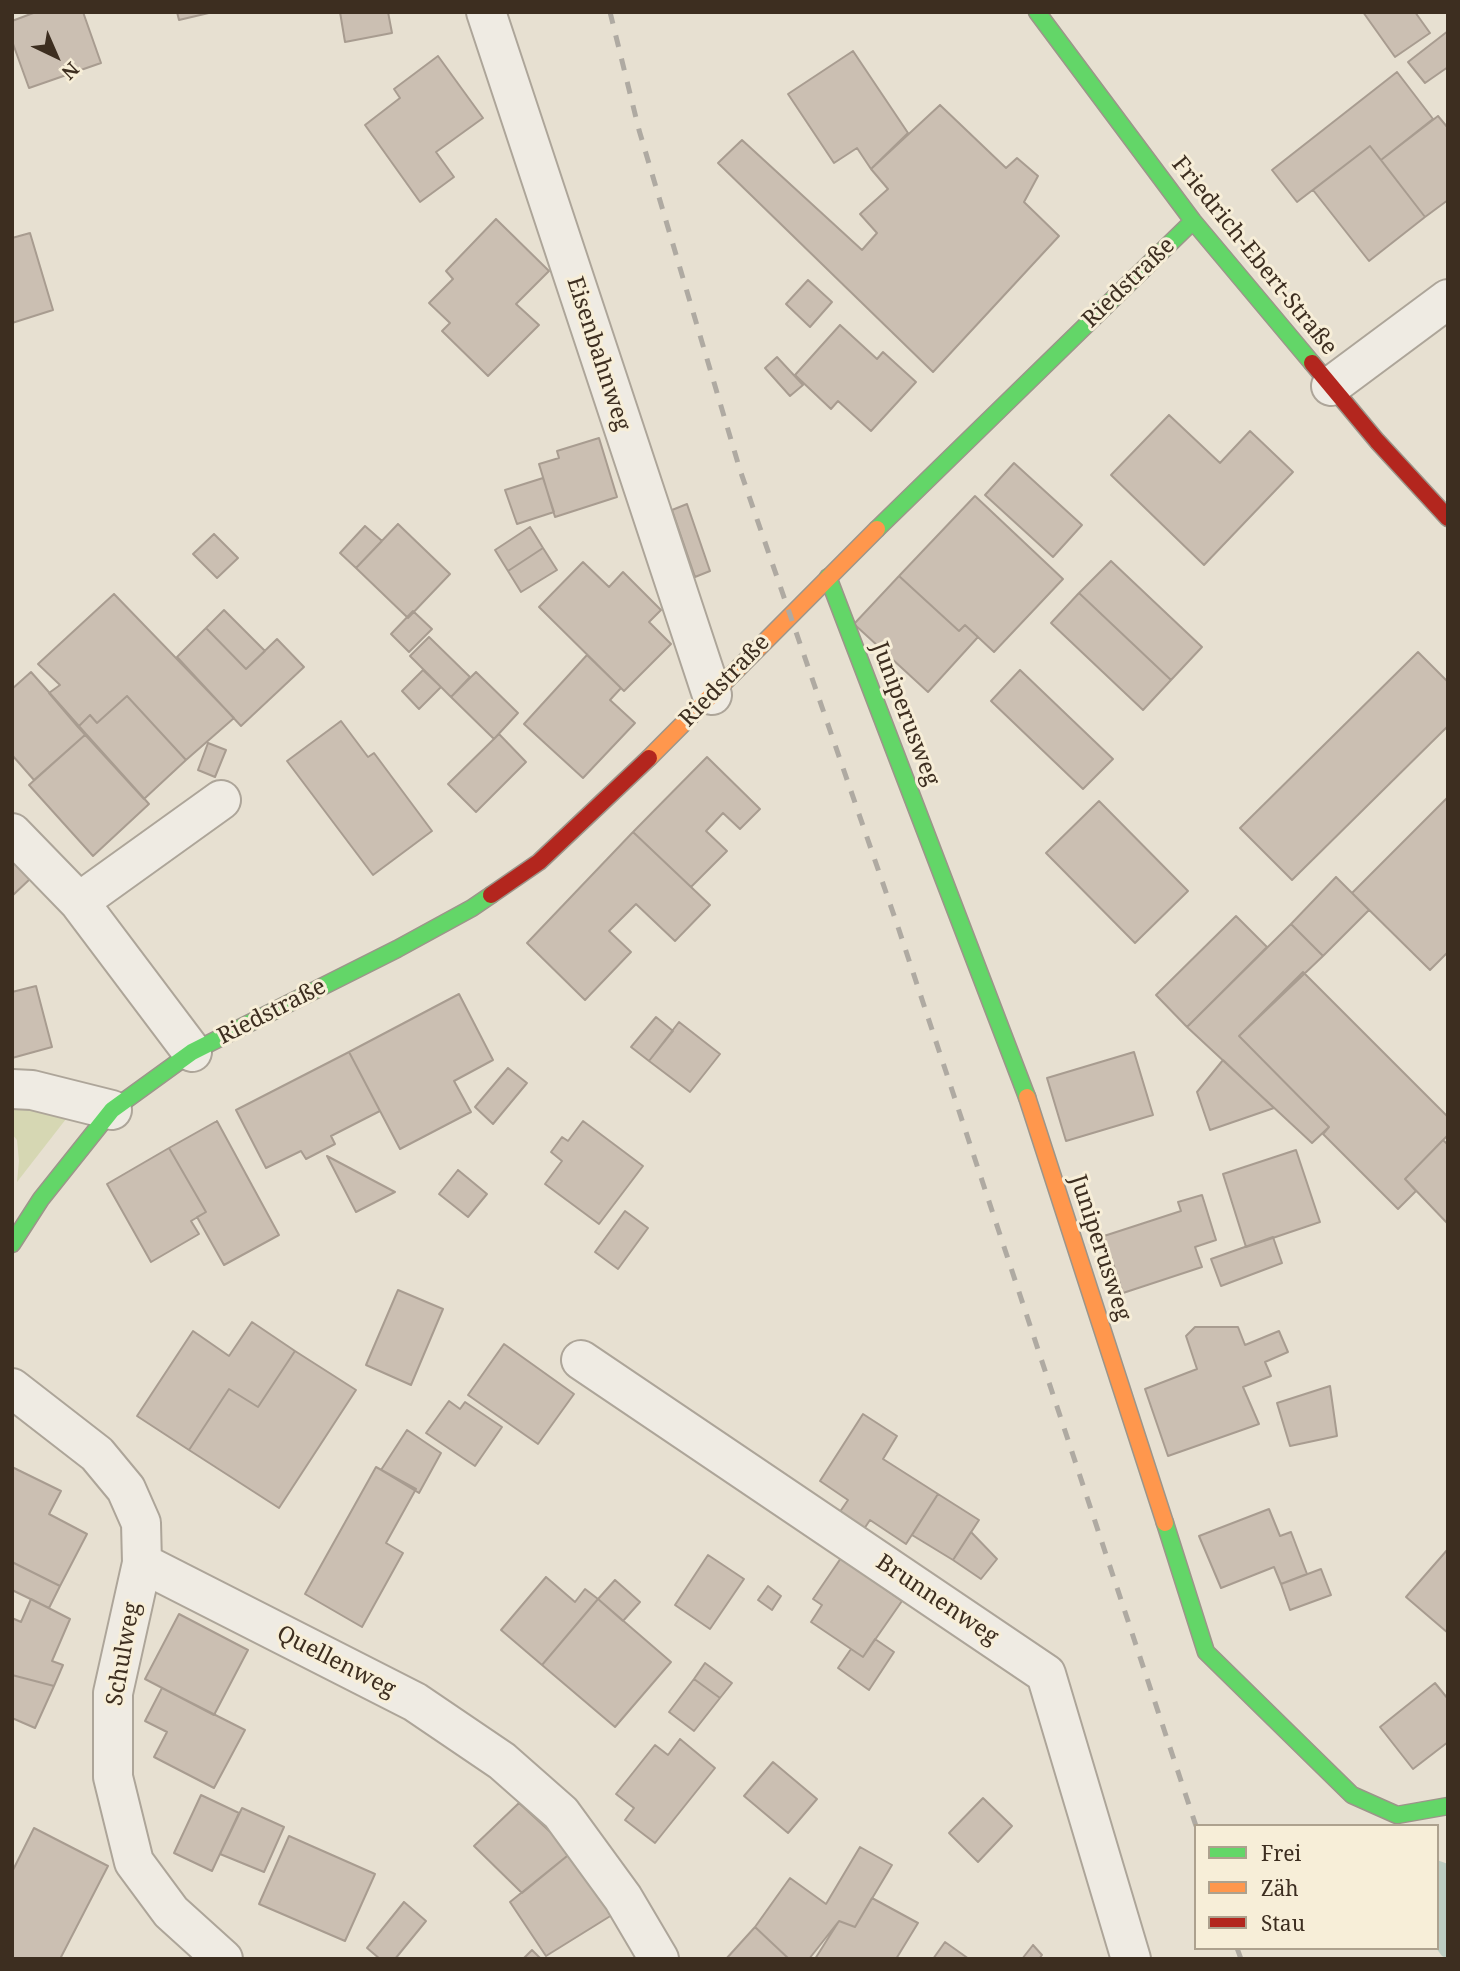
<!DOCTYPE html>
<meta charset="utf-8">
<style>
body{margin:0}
#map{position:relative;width:1460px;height:1971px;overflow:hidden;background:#e7e0d1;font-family:"Noto Serif",serif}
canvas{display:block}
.frame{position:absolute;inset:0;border:14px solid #3d2e20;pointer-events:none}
.legend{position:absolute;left:1194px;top:1824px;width:245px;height:126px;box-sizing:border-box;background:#f7eed8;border:2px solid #ada18e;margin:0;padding:9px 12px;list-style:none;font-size:21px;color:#3d2e20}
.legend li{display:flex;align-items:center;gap:14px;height:35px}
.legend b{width:35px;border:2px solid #ada18e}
.north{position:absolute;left:21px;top:21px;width:70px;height:70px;-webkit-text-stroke:5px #f7eed8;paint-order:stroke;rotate:136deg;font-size:19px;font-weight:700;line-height:28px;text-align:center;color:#3d2e20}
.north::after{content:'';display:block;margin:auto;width:24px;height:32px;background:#3d2e20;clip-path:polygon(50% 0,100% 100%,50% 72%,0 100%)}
</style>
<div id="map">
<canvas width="1460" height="1971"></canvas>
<div class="frame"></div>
<ul class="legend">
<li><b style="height:9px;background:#63d668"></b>Frei</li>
<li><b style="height:9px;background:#ff974d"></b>Zäh</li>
<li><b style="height:9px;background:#b3261e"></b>Stau</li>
</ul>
<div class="north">N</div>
</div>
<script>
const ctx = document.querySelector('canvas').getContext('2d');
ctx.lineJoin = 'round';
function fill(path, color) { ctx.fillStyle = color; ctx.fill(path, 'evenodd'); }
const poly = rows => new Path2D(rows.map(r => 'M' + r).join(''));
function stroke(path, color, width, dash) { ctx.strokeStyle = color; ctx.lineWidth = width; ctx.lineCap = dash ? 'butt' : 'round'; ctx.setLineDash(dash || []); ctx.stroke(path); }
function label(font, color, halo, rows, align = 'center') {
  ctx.font = font + ' "Noto Serif",serif'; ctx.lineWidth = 6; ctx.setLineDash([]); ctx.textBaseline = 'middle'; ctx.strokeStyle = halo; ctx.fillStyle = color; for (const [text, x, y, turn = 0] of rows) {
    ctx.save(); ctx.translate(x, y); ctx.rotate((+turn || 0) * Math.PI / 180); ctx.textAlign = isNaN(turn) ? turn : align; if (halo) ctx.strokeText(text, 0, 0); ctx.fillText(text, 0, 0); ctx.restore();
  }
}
const green = poly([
 [12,1104,66,1119,17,1182,19,1161,17,1140,12,1134]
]);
const water = poly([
 [1437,1860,1448,1864,1448,1959,1442,1956,1436,1948]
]);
const building = poly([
 [36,12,83,12,101,63,29,88,12,41,12,21,36,12],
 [177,12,213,12,179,20,177,12],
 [340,12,388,12,392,33,345,42,340,12],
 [1363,12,1415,12,1430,33,1395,57,1363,12],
 [1448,31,1448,67,1425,83,1408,62,1448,31],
 [853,51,908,133,871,169,857,148,834,163,788,94,853,51],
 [438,56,483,118,436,152,454,177,420,202,365,125,400,98,394,89,438,56],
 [1397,72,1433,119,1381,160,1370,146,1297,202,1272,170,1397,72],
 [940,105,1006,168,1017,158,1038,176,1024,202,1059,236,933,372,718,163,742,140,862,250,877,233,860,214,888,189,871,169,940,105],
 [1438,116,1448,128,1448,200,1425,217,1381,160,1438,116],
 [1370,146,1425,217,1369,261,1313,190,1370,146],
 [496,219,549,271,516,304,539,325,488,376,442,331,450,323,429,303,453,279,446,271,496,219],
 [30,233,53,310,12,323,12,238,30,233],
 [808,280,832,302,810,327,786,304,808,280],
 [840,325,877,359,883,352,916,382,871,431,838,401,831,409,795,375,840,325],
 [777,357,803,385,790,396,765,368,777,357],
 [1169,415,1220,463,1250,431,1293,472,1204,565,1111,475,1169,415],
 [599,438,617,497,555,517,539,464,559,458,557,451,599,438],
 [1014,463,1082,525,1053,557,985,495,1014,463],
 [543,478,554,512,517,524,505,490,543,478],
 [975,496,1063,579,994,652,965,625,959,631,899,576,975,496],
 [687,504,710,571,695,577,672,510,687,504],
 [398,524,450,574,408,618,356,568,398,524],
 [365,526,382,541,356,568,340,553,365,526],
 [530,527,543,548,508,571,495,550,530,527],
 [214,534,238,558,217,578,193,554,214,534],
 [543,548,557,570,521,592,508,571,543,548],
 [1111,561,1202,647,1171,680,1079,593,1111,561],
 [583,562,609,587,623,572,661,610,649,622,671,644,624,691,539,607,583,562],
 [899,576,959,631,965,625,978,637,928,692,854,624,899,576],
 [1079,593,1171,680,1143,710,1051,623,1079,593],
 [114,594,234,718,186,760,127,696,97,723,90,715,78,727,49,693,60,685,38,664,114,594],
 [224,610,265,651,246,669,206,628,224,610],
 [413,611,432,629,409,652,391,634,413,611],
 [206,628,246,669,277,639,304,667,241,726,177,657,206,628],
 [429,637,470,677,451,697,410,656,429,637],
 [1418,652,1448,682,1448,726,1292,880,1240,828,1418,652],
 [587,655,621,688,610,700,635,723,583,778,524,724,587,655],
 [423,670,441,687,419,709,402,691,423,670],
 [1020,670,1113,759,1083,789,991,701,1020,670],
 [31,672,86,734,34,780,12,755,12,689,31,672],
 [476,672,518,713,494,739,451,697,476,672],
 [127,696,186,760,144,799,78,727,90,715,97,723,127,696],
 [341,721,368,757,374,753,432,831,373,875,287,761,341,721],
 [86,734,149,804,93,856,29,785,86,734],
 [499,734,526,762,476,812,448,784,499,734],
 [208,743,226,750,215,777,198,770,208,743],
 [707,757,760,809,740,829,723,813,706,831,727,851,691,887,633,832,707,757],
 [1448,797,1448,952,1430,970,1352,893,1448,797],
 [1099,801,1188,891,1135,943,1046,853,1099,801],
 [633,832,710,905,675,941,636,904,609,931,631,952,585,1000,527,943,633,832],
 [12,859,31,878,12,896,12,859],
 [1336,877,1369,910,1323,956,1291,924,1336,877],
 [1236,916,1267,947,1187,1027,1156,995,1236,916],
 [1291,924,1323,956,1239,1036,1329,1127,1312,1143,1187,1027,1291,924],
 [1303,972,1448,1117,1448,1135,1405,1179,1416,1191,1398,1209,1323,1134,1329,1127,1239,1036,1303,972],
 [36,986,52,1047,12,1058,12,992,36,986],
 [459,994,493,1060,454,1081,471,1112,400,1149,349,1052,459,994],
 [656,1017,673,1031,649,1061,631,1047,656,1017],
 [679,1022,720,1054,690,1092,649,1061,679,1022],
 [349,1052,380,1111,331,1136,335,1144,306,1159,301,1151,266,1168,236,1110,349,1052],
 [1134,1052,1153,1115,1066,1141,1047,1078,1134,1052],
 [1223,1060,1274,1108,1210,1130,1197,1092,1223,1060],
 [508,1068,527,1083,493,1124,475,1107,508,1068],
 [217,1121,279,1235,224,1265,197,1217,206,1212,169,1148,217,1121],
 [583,1121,643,1166,599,1224,545,1184,562,1161,551,1152,562,1137,568,1141,583,1121],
 [1443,1140,1448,1145,1448,1224,1405,1179,1443,1140],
 [169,1148,206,1212,191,1221,199,1234,151,1262,107,1184,169,1148],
 [1296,1150,1320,1222,1246,1247,1223,1174,1296,1150],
 [327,1156,395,1192,356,1212,327,1156],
 [458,1170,487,1194,468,1217,439,1194,458,1170],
 [1202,1195,1216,1240,1195,1247,1202,1267,1123,1293,1104,1236,1181,1211,1178,1202,1202,1195],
 [625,1211,648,1228,618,1269,595,1252,625,1211],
 [1273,1237,1282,1263,1221,1286,1211,1259,1273,1237],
 [398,1290,443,1309,411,1385,366,1365,398,1290],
 [252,1322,295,1351,258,1407,229,1389,189,1450,137,1416,193,1331,229,1356,252,1322],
 [1195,1327,1238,1327,1245,1345,1279,1331,1288,1352,1265,1362,1271,1376,1243,1387,1259,1424,1168,1456,1145,1389,1197,1369,1186,1336,1195,1327],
 [504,1344,574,1394,538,1444,468,1395,504,1344],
 [295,1351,356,1390,279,1508,189,1450,229,1389,258,1407,295,1351],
 [1330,1386,1337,1436,1290,1446,1277,1403,1330,1386],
 [449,1401,460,1409,465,1402,502,1427,475,1466,426,1433,449,1401],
 [863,1414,897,1436,883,1459,938,1494,906,1544,870,1520,860,1535,835,1519,848,1500,820,1481,863,1414],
 [407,1430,441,1453,419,1493,381,1470,407,1430],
 [12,1467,61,1491,49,1514,87,1534,60,1586,12,1562,12,1467],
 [376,1467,416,1489,386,1543,403,1553,362,1627,305,1594,376,1467],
 [938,1494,979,1520,953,1560,912,1535,938,1494],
 [1269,1509,1280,1536,1291,1532,1307,1574,1281,1584,1274,1567,1221,1588,1199,1536,1269,1509],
 [971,1532,997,1559,981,1579,953,1560,971,1532],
 [1448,1549,1448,1633,1406,1597,1448,1549],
 [708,1555,744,1579,710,1629,675,1605,708,1555],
 [841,1558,902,1601,863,1657,811,1622,822,1605,813,1599,841,1558],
 [12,1562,60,1586,49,1608,12,1590,12,1562],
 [1321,1569,1331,1595,1290,1610,1281,1584,1321,1569],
 [546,1577,575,1602,585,1589,598,1599,542,1665,501,1630,546,1577],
 [615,1580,640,1602,623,1621,598,1599,615,1580],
 [768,1586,781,1596,772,1610,758,1600,768,1586],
 [31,1599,70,1619,52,1661,63,1665,54,1686,12,1675,12,1618,21,1622,31,1599],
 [598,1599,671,1662,615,1727,542,1665,598,1599],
 [179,1614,248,1650,214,1715,145,1679,179,1614],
 [875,1639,894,1652,869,1690,838,1668,851,1649,863,1657,875,1639],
 [705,1663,732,1683,720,1698,694,1679,705,1663],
 [12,1675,54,1686,35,1728,12,1718,12,1675],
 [694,1679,720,1698,694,1731,669,1712,694,1679],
 [1435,1683,1448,1699,1448,1742,1413,1769,1380,1727,1435,1683],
 [162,1688,245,1730,214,1788,154,1757,167,1732,145,1721,162,1688],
 [680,1739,715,1768,655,1843,625,1820,634,1808,616,1794,655,1745,668,1755,680,1739],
 [773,1762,817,1799,788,1833,744,1796,773,1762],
 [201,1795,239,1813,212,1871,174,1853,201,1795],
 [983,1798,1012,1826,978,1862,949,1833,983,1798],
 [519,1803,572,1852,522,1893,474,1846,519,1803],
 [242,1808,284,1827,264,1872,220,1854,242,1808],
 [34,1828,108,1866,60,1959,12,1959,12,1872,34,1828],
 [289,1836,375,1874,345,1941,259,1904,289,1836],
 [860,1847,892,1865,855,1927,839,1921,809,1959,789,1959,755,1927,790,1878,826,1904,860,1847],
 [572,1852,612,1915,546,1956,510,1902,572,1852],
 [872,1898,918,1923,896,1959,815,1959,839,1921,855,1927,872,1898],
 [404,1902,426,1921,395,1959,380,1959,367,1948,404,1902],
 [755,1927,789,1959,726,1959,755,1927],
 [945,1942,969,1959,933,1959,945,1942],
 [1033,1945,1042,1955,1039,1959,1022,1959,1033,1945],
 [532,1950,541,1959,523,1959,532,1950]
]);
const street = poly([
 [486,12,712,695],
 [1331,386,1448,299],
 [12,833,79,902,192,1052],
 [79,902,221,800],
 [12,1089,32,1090,112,1110],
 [581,1360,1046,1674,1131,1959],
 [12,1388,97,1454,126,1489,141,1523,142,1563,415,1702,502,1761,561,1813,623,1898,659,1959],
 [142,1563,113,1693,113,1777,134,1862,171,1912,223,1959]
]);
const fast = poly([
 [1037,12,1193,221,1312,363],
 [877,529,1193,221],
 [828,577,1027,1097],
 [12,1244,41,1199,112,1110,192,1052,397,949,472,908,491,895],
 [1165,1523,1206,1652,1352,1795,1397,1815,1448,1806]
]);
const slow = poly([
 [649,758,877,529],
 [1027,1097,1165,1523]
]);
const jam = poly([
 [1312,363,1377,441,1448,518],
 [491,895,539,862,649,758]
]);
const rail = poly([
 [610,12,639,130,740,470,898,927,1196,1826],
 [1237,1948,1241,1959]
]);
const streetNames = [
 ["Friedrich-Ebert-Straße",1254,256,51],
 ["Riedstraße",1129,283,-44],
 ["Eisenbahnweg",598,354,72],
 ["Riedstraße",725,681,-46],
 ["Juniperusweg",905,714,69],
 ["Riedstraße",272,1012,-27],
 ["Juniperusweg",1100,1248,72],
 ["Brunnenweg",937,1600,34],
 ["Schulweg",124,1654,-80],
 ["Quellenweg",336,1662,27]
];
fill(green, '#d6d7b3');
fill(water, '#bcccc2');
fill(building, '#cbbfb2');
stroke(building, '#a89c90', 2);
stroke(street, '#ada599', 42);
stroke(fast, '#9c958a', 19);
stroke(slow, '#9c958a', 19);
stroke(jam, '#9c958a', 19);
stroke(street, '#efebe3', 38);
stroke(fast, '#63d668', 16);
stroke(slow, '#ff974d', 16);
stroke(jam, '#b3261e', 16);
stroke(rail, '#afaaa2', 5, [12, 12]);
label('23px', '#3d2e20', '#f7eed8', streetNames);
</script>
